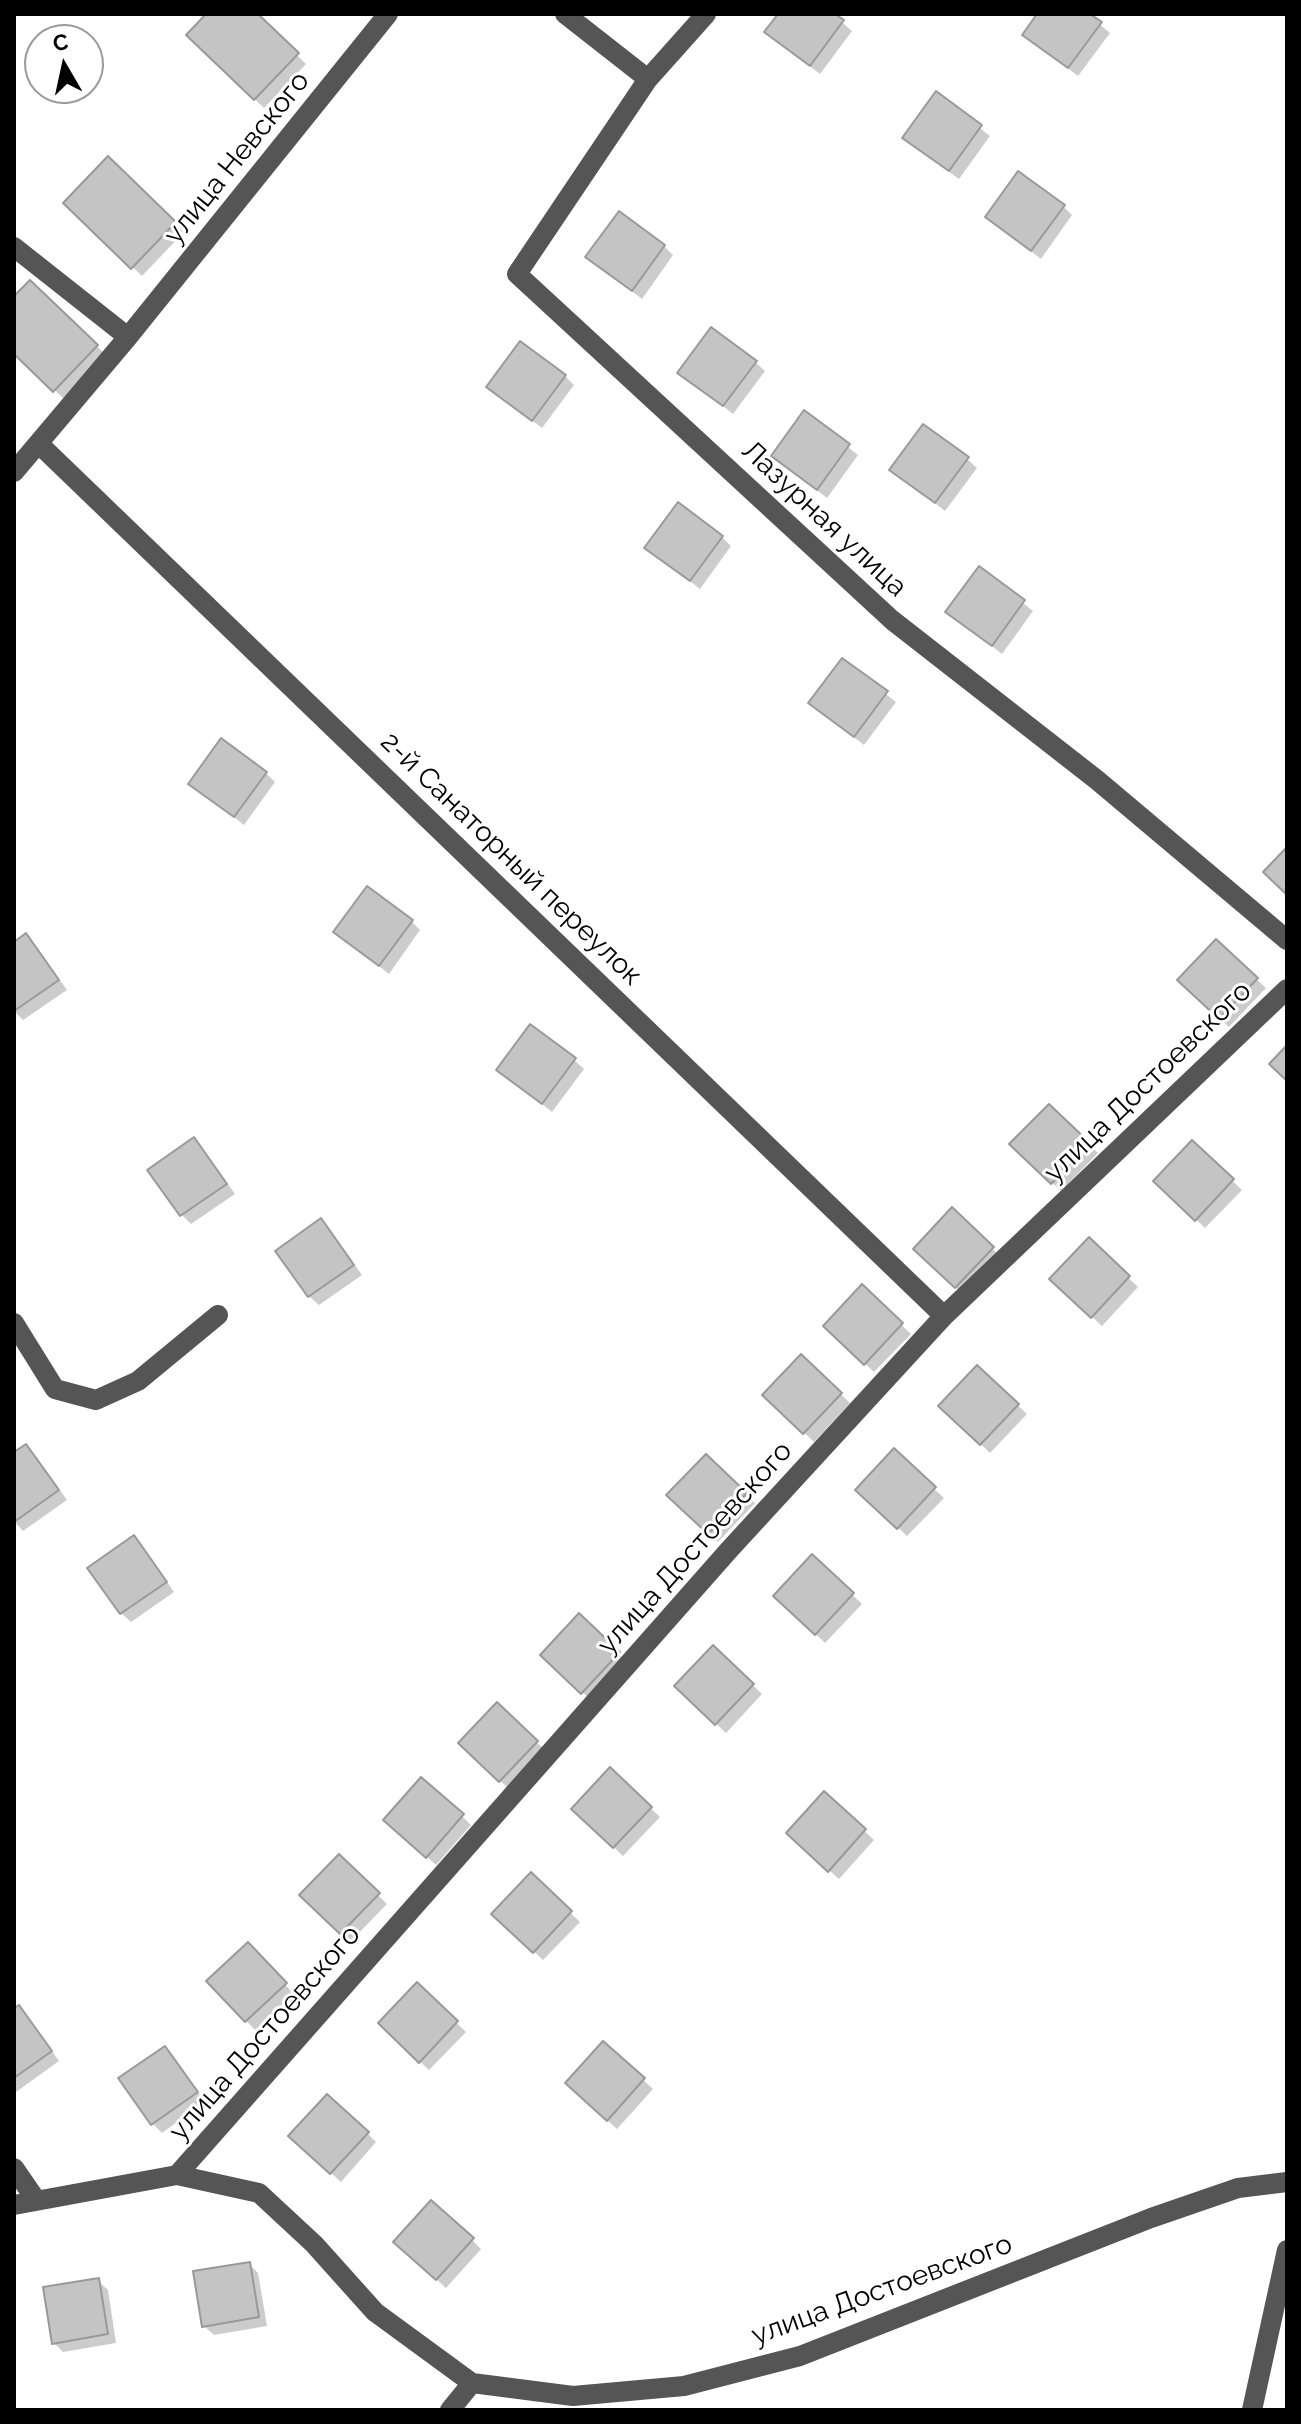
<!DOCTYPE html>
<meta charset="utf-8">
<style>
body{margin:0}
#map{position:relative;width:1301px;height:2424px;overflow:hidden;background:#fff;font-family:Raleway,sans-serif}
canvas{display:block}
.frame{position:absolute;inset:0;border:16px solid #000;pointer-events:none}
.north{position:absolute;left:24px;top:24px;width:80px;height:80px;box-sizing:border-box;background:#fff;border:2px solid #999;border-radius:50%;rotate:351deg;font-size:22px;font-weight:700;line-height:32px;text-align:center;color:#000}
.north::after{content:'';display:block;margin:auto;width:28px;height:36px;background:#000;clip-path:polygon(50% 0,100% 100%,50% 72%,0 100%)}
</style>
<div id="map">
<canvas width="1301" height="2424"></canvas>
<div class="frame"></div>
<div class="north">С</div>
</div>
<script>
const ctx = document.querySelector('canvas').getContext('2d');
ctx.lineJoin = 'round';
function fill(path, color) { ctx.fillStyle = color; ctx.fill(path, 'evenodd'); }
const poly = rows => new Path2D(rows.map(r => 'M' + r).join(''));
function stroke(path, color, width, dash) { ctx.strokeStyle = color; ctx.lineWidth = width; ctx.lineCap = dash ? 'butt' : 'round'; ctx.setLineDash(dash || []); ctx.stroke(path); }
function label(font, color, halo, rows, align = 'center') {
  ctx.font = font + ' Raleway,sans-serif'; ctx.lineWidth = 6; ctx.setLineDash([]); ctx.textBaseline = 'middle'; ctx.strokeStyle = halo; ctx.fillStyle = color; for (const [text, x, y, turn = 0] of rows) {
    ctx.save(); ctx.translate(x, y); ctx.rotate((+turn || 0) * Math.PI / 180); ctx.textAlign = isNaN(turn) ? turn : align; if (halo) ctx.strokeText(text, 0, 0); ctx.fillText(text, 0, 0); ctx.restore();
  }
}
const shadow = poly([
 [209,14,255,14,306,64,264,108,188,35],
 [780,14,832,14,852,31,820,74,767,32],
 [1040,14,1087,14,1110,33,1078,76,1025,34],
 [936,94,990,136,959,179,914,147,905,137],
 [108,159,184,232,142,276,66,203],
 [1063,206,1072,215,1041,259,987,217],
 [664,246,673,255,642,299,588,257],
 [30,282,106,355,64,399,14,351,14,299],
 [755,362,765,371,733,414,680,372],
 [565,376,574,385,542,428,489,387],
 [805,413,858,455,827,498,773,456],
 [967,459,977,468,945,511,891,469],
 [722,537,731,546,700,589,646,547],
 [980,569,1033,611,1002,654,948,612],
 [842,660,896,702,864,745,810,703],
 [266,773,275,782,244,825,190,783],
 [411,921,420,930,389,974,336,932],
 [26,936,35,945,67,990,23,1020,14,1011,14,944],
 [1216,942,1266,988,1229,1027,1180,980],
 [574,1060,584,1069,552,1112,499,1070],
 [1049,1106,1098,1153,1061,1191,1012,1144],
 [194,1139,203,1149,235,1194,191,1224,182,1215,150,1170],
 [1193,1143,1242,1190,1205,1228,1156,1181],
 [952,1210,1002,1258,965,1296,916,1249],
 [321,1221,330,1230,362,1275,319,1305,309,1296,278,1252],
 [1089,1240,1138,1287,1102,1326,1052,1279],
 [862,1287,911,1334,874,1372,825,1326],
 [801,1356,850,1403,814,1442,764,1395],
 [977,1368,1027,1414,990,1453,941,1406],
 [26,1446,35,1455,67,1500,23,1531,14,1521,14,1455],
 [894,1451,944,1498,907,1536,858,1490],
 [706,1456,755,1503,718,1542,669,1495],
 [133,1538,143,1547,174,1592,131,1622,121,1613,90,1569],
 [813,1557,862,1604,825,1643,776,1596],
 [579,1616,628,1663,592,1701,543,1655],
 [713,1647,762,1694,726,1733,676,1686],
 [497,1705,546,1751,510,1790,461,1743],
 [610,1770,660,1817,623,1856,574,1809],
 [825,1794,874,1840,839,1879,798,1843],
 [462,1816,471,1825,436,1865,395,1829],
 [339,1857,387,1904,350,1942,302,1895],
 [531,1875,580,1922,543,1960,494,1913],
 [247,1945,294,1994,255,2030,209,1981],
 [417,1985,466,2032,429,2070,380,2023],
 [18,2007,27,2016,59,2061,16,2092,14,2090,14,2010],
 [603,2043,653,2089,617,2129,576,2092],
 [165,2048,174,2057,205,2102,162,2133,153,2124],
 [367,2133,376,2142,341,2182,300,2145],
 [472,2240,481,2249,446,2288,405,2251],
 [249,2264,258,2273,267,2326,214,2335,204,2326],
 [98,2281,108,2290,116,2343,63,2352,54,2343]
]);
const building = poly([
 [206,14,258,14,299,53,254,100,186,35,206,14],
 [778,14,835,14,844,20,810,66,764,32,778,14],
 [1037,14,1090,14,1102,22,1068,68,1022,35,1037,14],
 [936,91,982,125,949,171,902,138,936,91],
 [108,156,176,222,131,269,63,203,108,156],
 [1018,171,1065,205,1031,251,985,217,1018,171],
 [619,211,665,245,632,291,585,257,619,211],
 [30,280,98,345,53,392,14,354,14,296,30,280],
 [711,327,757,361,723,406,677,373,711,327],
 [520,341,566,375,532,421,486,387,520,341],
 [804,410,850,444,817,490,771,456,804,410],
 [923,424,969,457,935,503,889,470,923,424],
 [678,502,723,536,690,581,644,548,678,502],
 [979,566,1025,600,992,646,945,612,979,566],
 [842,658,888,691,854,737,808,703,842,658],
 [221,738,267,772,234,817,188,784,221,738],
 [1287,847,1287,895,1263,872,1287,847],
 [367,886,413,920,379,966,333,932,367,886],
 [26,933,59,980,14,1011,14,942,26,933],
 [1216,939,1258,978,1219,1019,1177,980,1216,939],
 [530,1024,576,1058,542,1104,496,1070,530,1024],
 [1287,1045,1287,1081,1269,1064,1287,1045],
 [1049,1104,1090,1143,1051,1184,1009,1144,1049,1104],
 [194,1137,227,1184,180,1216,147,1170,194,1137],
 [1192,1140,1234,1179,1195,1221,1153,1181,1192,1140],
 [952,1207,994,1247,955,1288,913,1249,952,1207],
 [321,1218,354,1265,308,1297,275,1251,321,1218],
 [1089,1237,1130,1276,1091,1318,1049,1279,1089,1237],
 [862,1284,903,1323,864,1365,823,1326,862,1284],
 [801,1354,842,1393,803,1434,762,1395,801,1354],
 [977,1365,1019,1404,980,1445,938,1406,977,1365],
 [26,1444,59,1490,14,1522,14,1452,26,1444],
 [894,1448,936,1487,897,1529,855,1490,894,1448],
 [706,1454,747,1493,708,1534,666,1495,706,1454],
 [134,1535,167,1582,120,1614,87,1568,134,1535],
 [812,1554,854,1593,815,1635,773,1596,812,1554],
 [579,1613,620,1652,581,1694,540,1655,579,1613],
 [713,1645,754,1684,715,1725,674,1686,713,1645],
 [497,1702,538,1741,499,1782,458,1743,497,1702],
 [610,1767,652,1807,613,1848,571,1809,610,1767],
 [421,1777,464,1814,426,1858,383,1820,421,1777],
 [824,1791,866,1829,828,1872,786,1833,824,1791],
 [339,1854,380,1893,340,1934,299,1895,339,1854],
 [531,1872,572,1911,533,1953,491,1914,531,1872],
 [248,1942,287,1983,245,2022,206,1981,248,1942],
 [417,1982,458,2021,419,2063,378,2023,417,1982],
 [19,2005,52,2051,14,2078,14,2008,19,2005],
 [603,2041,645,2078,607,2121,565,2083,603,2041],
 [165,2046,198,2092,151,2125,118,2078,165,2046],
 [327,2094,369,2132,330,2174,288,2136,327,2094],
 [431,2200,474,2238,436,2280,393,2242,431,2200],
 [250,2262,259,2317,202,2327,193,2271,250,2262],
 [99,2278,108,2334,52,2344,43,2287,99,2278]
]);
const minor = poly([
 [565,14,648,79],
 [706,14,648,79,517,274,892,620,1097,780,1287,940],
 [14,247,128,337],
 [39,444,944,1316],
 [14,472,128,337,388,14],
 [14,1323,55,1389,96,1400,138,1381,218,1315],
 [14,2168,36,2200],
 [177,2175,729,1550,944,1316,1287,989],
 [14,2205,177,2175,259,2193,314,2244,375,2312,472,2383,573,2396,684,2386,800,2356,1151,2218,1238,2188,1287,2182],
 [450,2410,472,2383],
 [1252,2410,1287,2250]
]);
const streetNames = [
 ["улица Невского",237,158,-51],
 ["Лазурная улица",824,519,43],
 ["2-й Санаторный переулок",511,859,44],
 ["улица Достоевского",1148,1082,-44],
 ["улица Достоевского",695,1548,-48],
 ["улица Достоевского",265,2033,-49],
 ["улица Достоевского",882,2290,-20]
];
fill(shadow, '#0003');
fill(building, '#c4c4c4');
stroke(building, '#999', 2);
stroke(minor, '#555', 20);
label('28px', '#000', '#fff', streetNames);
</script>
